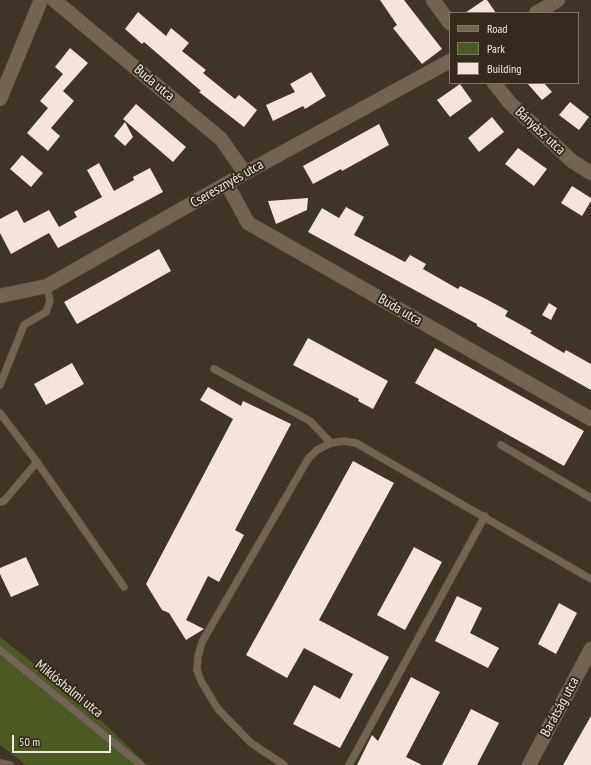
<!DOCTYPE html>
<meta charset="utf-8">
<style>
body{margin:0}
#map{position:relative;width:591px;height:765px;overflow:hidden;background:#403426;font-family:"PT Sans Narrow",sans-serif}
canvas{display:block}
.legend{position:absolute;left:449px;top:12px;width:130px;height:72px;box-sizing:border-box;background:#352a1c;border:1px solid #80766a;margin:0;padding:5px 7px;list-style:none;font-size:12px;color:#f0e9e0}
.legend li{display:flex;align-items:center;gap:8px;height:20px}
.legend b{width:20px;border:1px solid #80766a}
.scale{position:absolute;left:12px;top:735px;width:99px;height:18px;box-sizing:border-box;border:2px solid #f0e9e0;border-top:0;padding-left:5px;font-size:12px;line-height:14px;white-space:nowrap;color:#f0e9e0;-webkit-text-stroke:3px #352a1c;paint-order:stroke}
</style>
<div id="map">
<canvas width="591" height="765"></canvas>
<ul class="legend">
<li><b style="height:5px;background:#716455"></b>Road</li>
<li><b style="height:11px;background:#4b5a21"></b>Park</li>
<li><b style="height:11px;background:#f4e4d9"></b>Building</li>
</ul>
<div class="scale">50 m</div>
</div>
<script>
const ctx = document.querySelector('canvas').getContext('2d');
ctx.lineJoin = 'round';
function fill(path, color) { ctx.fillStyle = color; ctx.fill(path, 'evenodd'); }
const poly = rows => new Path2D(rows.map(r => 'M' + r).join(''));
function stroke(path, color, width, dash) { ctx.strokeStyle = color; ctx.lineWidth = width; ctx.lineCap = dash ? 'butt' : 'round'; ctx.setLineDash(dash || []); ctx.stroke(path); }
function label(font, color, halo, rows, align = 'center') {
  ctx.font = font + ' "PT Sans Narrow",sans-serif'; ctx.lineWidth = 4; ctx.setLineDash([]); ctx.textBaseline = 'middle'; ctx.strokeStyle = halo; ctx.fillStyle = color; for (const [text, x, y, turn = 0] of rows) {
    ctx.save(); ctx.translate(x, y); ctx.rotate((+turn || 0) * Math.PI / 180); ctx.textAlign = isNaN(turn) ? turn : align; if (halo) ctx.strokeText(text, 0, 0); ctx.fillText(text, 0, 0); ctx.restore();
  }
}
const green = poly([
 [0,637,81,701,147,765,26,765,0,745]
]);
const building = poly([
 [380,0,404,0,442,49,422,64,393,28,397,25],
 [484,0,487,0,496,13,465,13],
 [138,12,166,36,171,28,189,43,182,51,206,70,203,73,235,99,239,95,257,110,244,127,199,92,201,91,144,42,142,44,125,29],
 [70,48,88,63,63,91,74,101,51,128,60,136,48,151,27,133,48,108,40,101,63,74,55,67],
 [311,72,326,96,305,109,303,106,273,121,266,105,295,92,290,84],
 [527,83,544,83,552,92,542,100],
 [460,84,472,101,450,117,437,100],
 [570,102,589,117,579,130,559,115],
 [136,104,186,147,173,162,123,119],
 [492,117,504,132,479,152,468,138],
 [125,122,133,137,125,146,114,136],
 [379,124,389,145,342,171,341,169,313,184,303,166],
 [518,148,547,169,534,186,505,164],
 [22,155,43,173,31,187,10,169],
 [99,163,114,191,134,180,133,177,150,168,163,192,58,248,49,233,11,254,0,233,0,219,17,210,24,223,49,210,59,227,77,217,74,212,102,197,87,170],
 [572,186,591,198,591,201,582,216,561,203],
 [308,198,307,210,276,224,268,201],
 [346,207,364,217,354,235,405,262,410,255,426,264,423,269,458,289,460,286,486,299,508,311,505,316,532,331,530,333,564,353,566,350,591,364,591,390,477,326,477,324,308,232,322,208,339,218],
 [159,249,171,271,77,324,64,302],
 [549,303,557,308,551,320,542,315],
 [308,338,388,381,373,409,358,401,359,399,293,365],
 [435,348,584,431,564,466,415,383],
 [72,363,84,384,46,405,34,384],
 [208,387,241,406,243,401,291,424,235,530,244,535,219,582,208,576,186,620,204,629,186,640,169,613,162,610,146,584,233,419,200,400],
 [353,461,394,483,319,620,389,657,340,748,293,724,314,685,340,699,353,674,304,648,287,678,246,655],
 [414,547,442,562,405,630,377,615],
 [26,557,39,585,11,597,0,574,0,568],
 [457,596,482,608,470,633,499,648,488,668,435,641],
 [559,603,577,613,556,654,538,644],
 [411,677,440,692,406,757,422,765,357,765,372,735,378,741],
 [471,709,499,723,477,765,442,765],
 [591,716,591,765,563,765]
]);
const lane = poly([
 [214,369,310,421,331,443],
 [0,385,24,325,46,312,50,301,47,286],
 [0,413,37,462,4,501,0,502],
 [501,445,591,498],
 [37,462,124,587],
 [0,650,141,765],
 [0,763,10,765],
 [284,765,251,743,218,709,201,681,197,670,198,657,202,642,308,459,317,450,331,443,344,441,356,443,591,579],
 [349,765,485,516]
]);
const street = poly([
 [54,0,221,139,245,173],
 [433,0,450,23],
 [536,13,558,0],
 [494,83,510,103,572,161,591,173],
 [0,99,41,0],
 [227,184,248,223,591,419],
 [0,296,47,286,245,173,450,61],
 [529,765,591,649]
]);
const streetNames = [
 ["Buda utca",154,83,40],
 ["Bányász utca",540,131,43],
 ["Cseresznyés utca",227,184,-30],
 ["Buda utca",400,310,30],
 ["Miklóshalmi utca",69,689,39],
 ["Barátság utca",560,707,-62]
];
fill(green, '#4b5a21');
fill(building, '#f4e4d9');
stroke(lane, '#5b5145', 8);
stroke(street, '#5b5145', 15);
stroke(lane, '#716455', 7);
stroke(street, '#716455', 14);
label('14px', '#f0e9e0', '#352a1c', streetNames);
</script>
